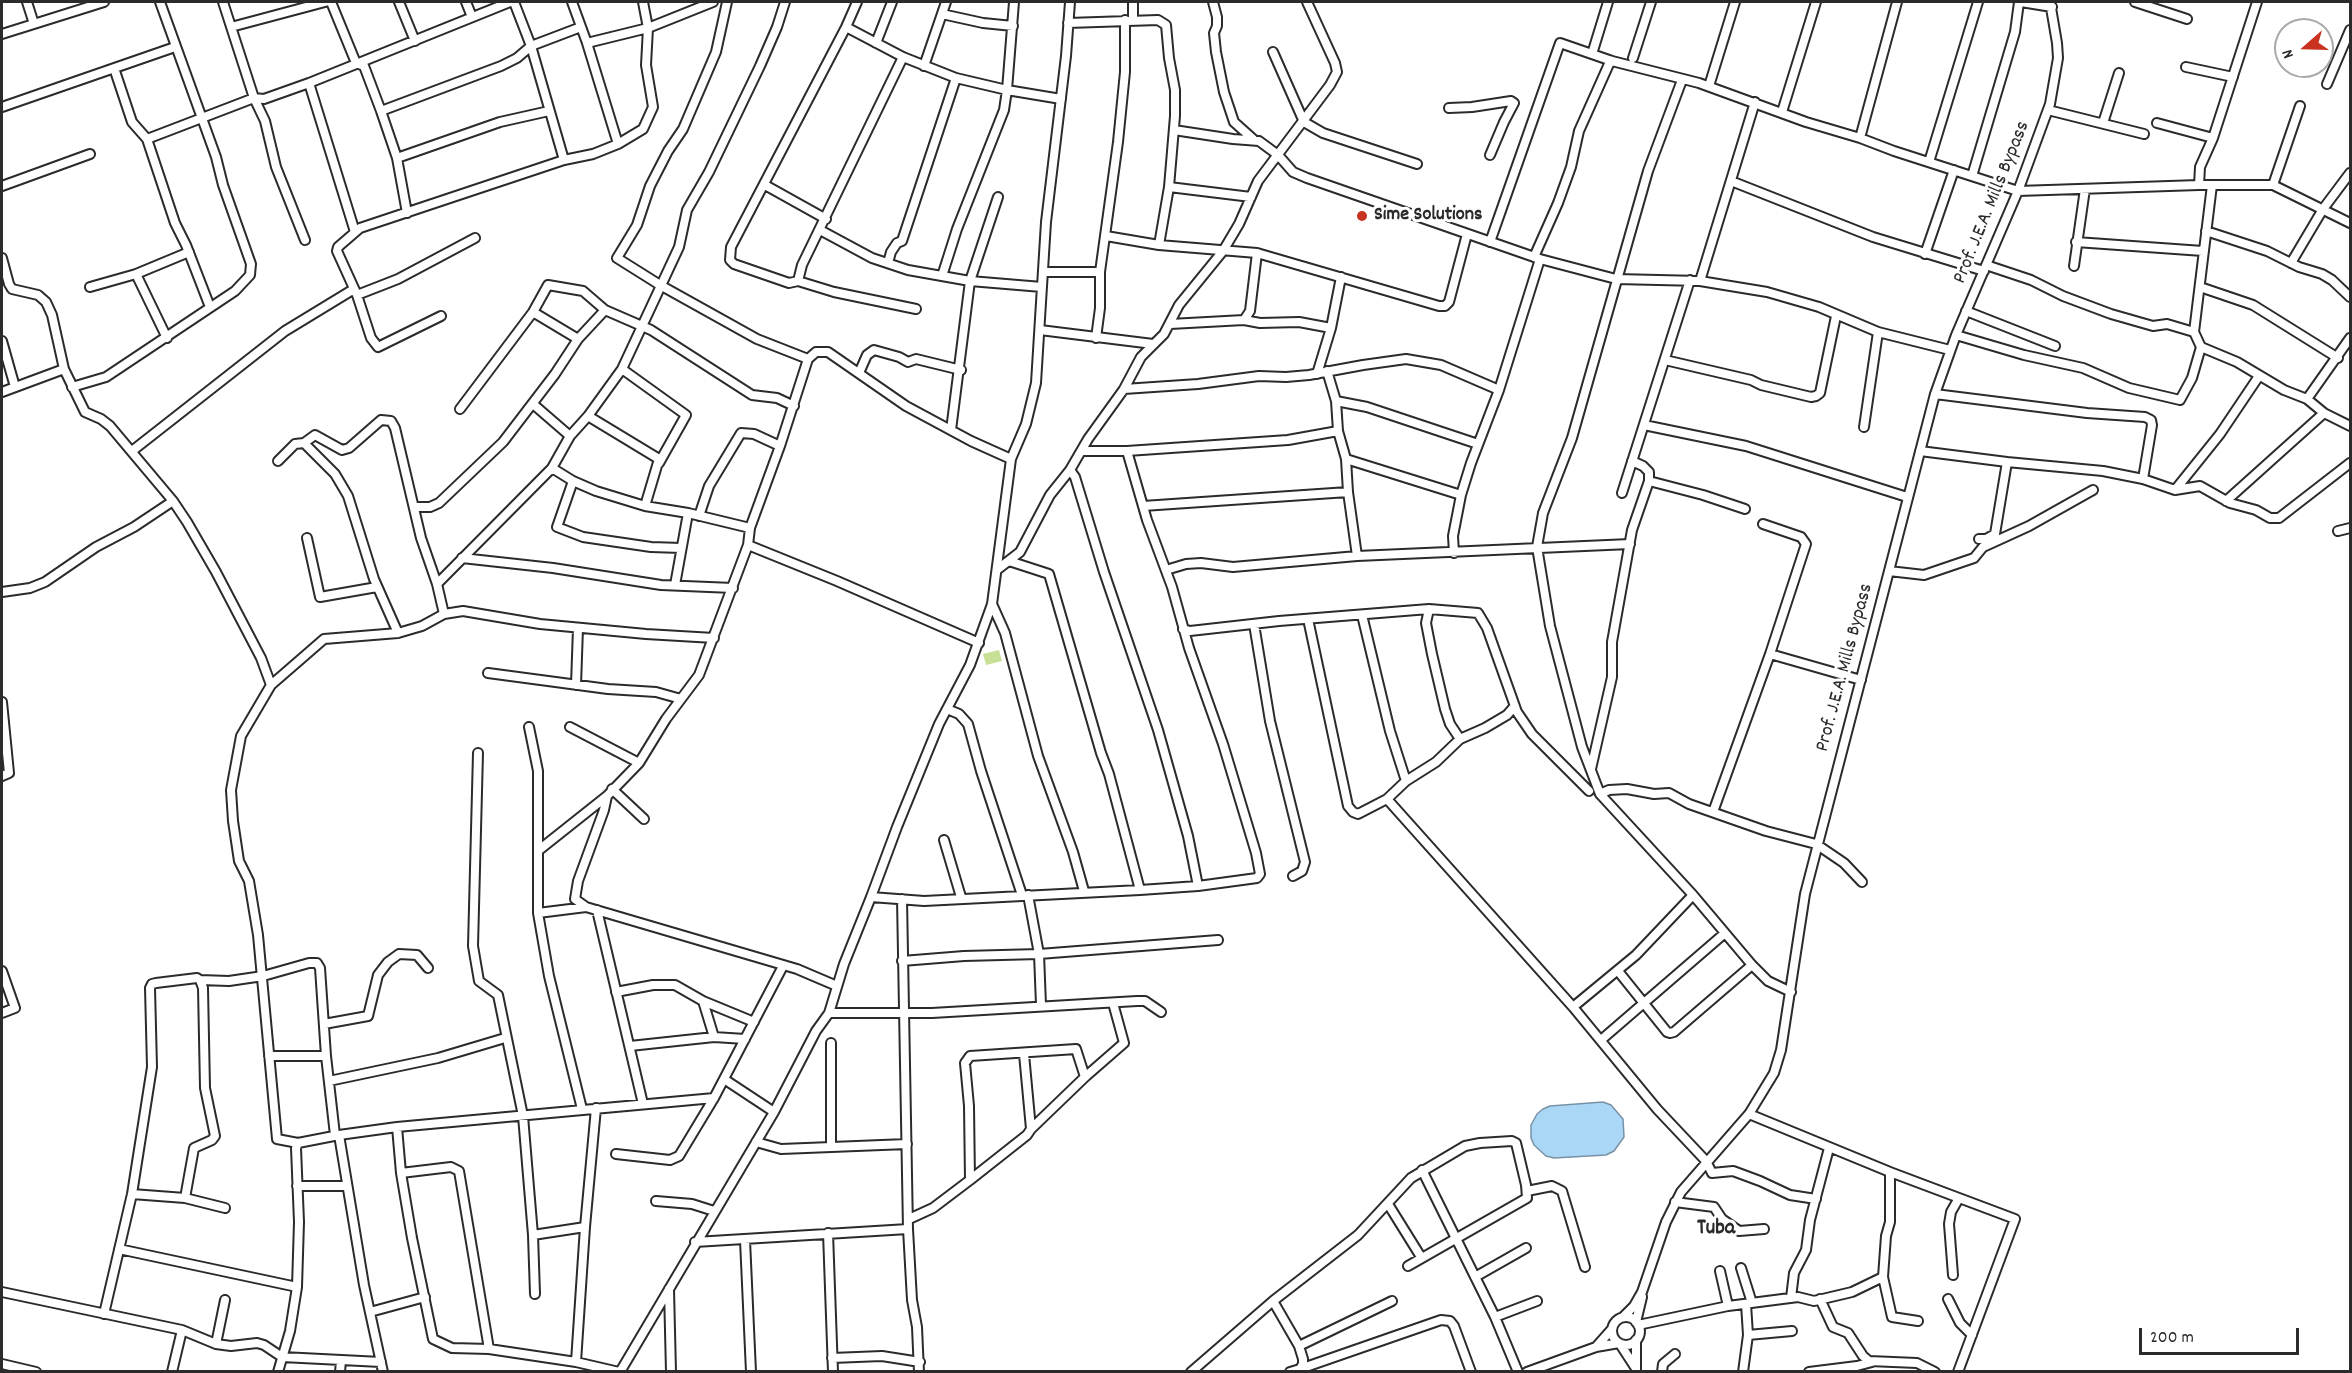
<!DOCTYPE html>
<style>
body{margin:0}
#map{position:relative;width:2352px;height:1373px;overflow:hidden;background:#fff;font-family:Dekko,sans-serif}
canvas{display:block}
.frame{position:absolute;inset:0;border:3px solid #2b2b2b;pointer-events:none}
.north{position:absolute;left:2274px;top:18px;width:60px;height:60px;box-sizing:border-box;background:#fff;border:2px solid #aaa;border-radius:50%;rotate:250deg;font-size:16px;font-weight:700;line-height:24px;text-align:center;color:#2b2b2b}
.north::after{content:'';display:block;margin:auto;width:21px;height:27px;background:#c8321e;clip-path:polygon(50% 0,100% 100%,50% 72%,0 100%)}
.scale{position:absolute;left:2139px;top:1328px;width:160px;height:27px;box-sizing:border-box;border:3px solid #2b2b2b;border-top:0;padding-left:8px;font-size:18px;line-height:21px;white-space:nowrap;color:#2b2b2b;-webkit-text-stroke:4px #fff;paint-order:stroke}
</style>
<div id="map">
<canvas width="2352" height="1373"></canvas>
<div class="frame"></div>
<div class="north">N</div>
<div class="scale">200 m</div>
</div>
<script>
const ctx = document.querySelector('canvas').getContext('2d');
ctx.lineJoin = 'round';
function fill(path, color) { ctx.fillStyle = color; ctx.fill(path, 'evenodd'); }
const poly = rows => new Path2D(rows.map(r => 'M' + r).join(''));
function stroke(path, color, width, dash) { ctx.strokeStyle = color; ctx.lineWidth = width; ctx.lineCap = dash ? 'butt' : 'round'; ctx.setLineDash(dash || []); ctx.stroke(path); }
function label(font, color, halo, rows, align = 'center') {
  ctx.font = font + ' Dekko,sans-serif'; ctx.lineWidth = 6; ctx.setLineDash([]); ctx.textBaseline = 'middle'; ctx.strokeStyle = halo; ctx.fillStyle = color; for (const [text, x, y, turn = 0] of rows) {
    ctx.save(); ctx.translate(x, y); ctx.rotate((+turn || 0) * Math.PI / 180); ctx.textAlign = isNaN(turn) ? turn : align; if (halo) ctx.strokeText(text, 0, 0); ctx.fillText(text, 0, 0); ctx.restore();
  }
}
const green = poly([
 [999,650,1002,661,986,665,983,654]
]);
const water = poly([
 [1603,1102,1611,1105,1623,1119,1624,1137,1614,1151,1606,1155,1554,1158,1546,1156,1534,1145,1531,1138,1531,1125,1537,1114,1543,1109,1550,1106,1603,1102]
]);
const minor = poly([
 [27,2,34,24],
 [223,2,254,98,265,121,276,167,305,240],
 [331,2,356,63,364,66,381,111,397,158,407,213],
 [399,2,415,41],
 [466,2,472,17],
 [514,2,531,46,564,160],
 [572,2,587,43,618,144],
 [727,2,716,52,683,129,668,151,650,186,637,225,617,258,660,285,757,339,808,359],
 [857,2,846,27,903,57,956,78,1007,90,1061,99],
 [1213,2,1217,17,1217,26,1214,33,1216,52,1224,92,1234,122,1253,139],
 [2021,2,2052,7],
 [2135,2,2187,19],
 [942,14,983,23,1013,26],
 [1133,20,1133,2],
 [1068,23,1158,20,1166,25,1169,58,1175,90,1175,116,1169,187,1159,245],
 [231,27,325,2],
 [846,27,731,247,730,260,734,264,789,283,798,281,802,265,903,57],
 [2,34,104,2],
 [587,43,648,28,713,2],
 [876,43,892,2],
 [1273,52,1304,122,1323,133,1417,164],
 [1592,54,1608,2],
 [1633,58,1651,2],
 [924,66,946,2],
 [2186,67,2233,77],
 [114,68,132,122,147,139,175,223,186,245,210,307],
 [1682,80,1648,171,1572,438,1543,513,1537,547,1550,626,1582,747,1600,794,1693,895,1752,965,1768,981,1791,992],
 [309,83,355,232],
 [2327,84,2350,30],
 [1709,86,1735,2],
 [2,107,175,47],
 [1449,108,1472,107,1511,101,1514,103,1504,122,1490,155],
 [2048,110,2144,134],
 [381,111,501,66,517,58,531,46,581,27],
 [1782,112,1816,2],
 [2103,123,2119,73],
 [2157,123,2213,138],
 [1174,130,1233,139,1259,141,1278,155,1293,172,1307,178,1540,259,1616,279,1700,281,1767,292,1819,307,1878,332,1950,350],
 [1860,138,1897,2],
 [147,139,254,98,264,99,309,83,510,2],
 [397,158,500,122,549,111],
 [1929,162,1978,2],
 [1972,176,2015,32,2019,2],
 [1731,181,1873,237,1984,271],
 [765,185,826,219],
 [2199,185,2200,167,2213,138,2257,2],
 [2273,185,2300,106],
 [2,186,90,154],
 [1169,187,1251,197],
 [820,230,872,258,908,270,970,281,1042,287],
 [2206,231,2267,251,2299,267,2322,274,2332,280,2350,297],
 [1106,236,1159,245,1257,253,1250,311,1244,320,1170,324],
 [1490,242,1560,43,1612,61,1699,83,1806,122,1860,138,1894,151,2018,191,2199,185,2273,185,2350,223],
 [2076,242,2203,251],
 [1257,253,1439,306,1445,306,1449,302,1467,234],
 [1925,254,1954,170],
 [1534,257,1558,203,1571,167,1579,131,1609,64,1612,61],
 [2,258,9,284,12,289,38,295,46,302,52,315,64,369,85,412,101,419,110,426,173,501,187,522,216,572,261,658,271,685],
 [888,263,891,252,897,243,902,241,956,78],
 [2291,263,2323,209,2350,173],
 [1986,265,2031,280,2063,296,2111,314,2153,326,2167,324,2194,332],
 [2074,266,2085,189],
 [1043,272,1100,272],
 [136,274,167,338],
 [942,276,957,229,1004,110,1007,90,1014,2],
 [798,281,834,292,916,309],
 [1700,281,1755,102],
 [90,287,136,274,189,252],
 [2200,287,2253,305,2338,358],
 [357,295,398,279,475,238],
 [1966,311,2055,346],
 [533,312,578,339],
 [441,316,378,347,371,338,357,295,337,251,338,247,360,228,564,160,593,154,618,144,643,129,653,107,646,65,648,28,643,2],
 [1244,320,1260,323,1299,322,1331,328],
 [1040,330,1153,344],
 [1956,335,2024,355,2083,368,2129,388,2180,400,2192,378,2201,347,2194,332,2212,185],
 [1096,338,1100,308,1100,272,1118,142,1125,72,1125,20],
 [2,341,15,387],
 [2201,347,2237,362,2284,390,2307,399,2324,413,2350,426],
 [1665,360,1751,380,1761,385,1811,397,1816,396,1820,393,1836,316],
 [622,369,686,415,659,463],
 [1327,371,1336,401,1338,431,1346,459,1348,492,1357,556],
 [859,373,867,355,874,350,899,357,908,362,916,359,961,370],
 [1317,374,1331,328,1341,277],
 [72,387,106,377,235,291,250,275,251,264,223,185,216,157,160,2],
 [1124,389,1198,384,1259,376,1286,377,1309,375,1363,365,1406,359,1441,365,1499,390],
 [2,392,64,369],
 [1935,394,2087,413,2145,417,2151,420,2152,425,2143,479],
 [2307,399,2350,338],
 [1336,401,1367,407,1478,444],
 [533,404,570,436],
 [460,409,533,312,548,285,583,291,605,310,651,330,752,395,777,398,794,406],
 [588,416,659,459,645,506],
 [1644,425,1746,446,1907,497],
 [1864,427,1878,332],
 [951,430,970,281,998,197],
 [304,443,315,435,342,450,349,448,381,420,391,421,395,428,421,538,437,584,444,614],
 [132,451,285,331,354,289],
 [1083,451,1127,451,1288,440,1338,431],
 [1920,451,2007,462,2103,471,2143,479,2175,490,2200,486,2230,503,2256,510,2270,518,2279,518,2350,463],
 [1346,459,1461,495],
 [278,461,295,444,304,443,335,474,348,496,374,579,398,633],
 [552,468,573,481,596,491,645,506,688,513,750,528],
 [1070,470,1075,477,1104,572,1158,730,1188,836,1198,886],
 [573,481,557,527,583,537,651,547,681,548],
 [1649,481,1703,495,1745,509],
 [2175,490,2220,434,2259,376],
 [1622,493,1690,280],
 [2226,501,2324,413],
 [1143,506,1348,492],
 [415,507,430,507,439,503,503,442,555,374,578,339,605,310],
 [699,516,709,486,741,433,754,434,780,446],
 [2338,531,2350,528],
 [307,538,320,597,377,587],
 [1979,539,1986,539,1995,534,2007,462],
 [748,545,837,581,979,643],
 [1454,553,1453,536,1461,495,1471,463,1499,390,1540,259],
 [462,558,553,568,661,585,733,588],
 [1009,561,1049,574,1101,753,1109,774,1140,890],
 [998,569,1020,552,1050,495,1070,470,1088,439,1124,389,1141,357,1164,334,1179,305,1223,251,1239,224,1258,181,1330,85,1337,72,1335,63,1307,2],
 [1166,570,1186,564,1201,563,1233,567,1357,556,1630,544],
 [1889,571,1924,575,1974,558,1983,547,2029,526,2093,490],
 [437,584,552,468,570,436,588,416,622,369,679,247,687,210,709,172,760,66,777,27,785,2],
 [675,585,688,513],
 [2,592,30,588,45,582,96,547,134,527,173,501],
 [992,604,1005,633,1038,756,1073,852,1084,891],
 [1429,609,1426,623,1432,654,1445,709,1450,724,1460,739],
 [1362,615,1390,731,1406,781],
 [1308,619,1348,806,1353,812,1358,814,1387,799,1406,781,1436,762,1460,739,1485,728,1507,715,1514,707],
 [1254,624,1270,721,1305,862,1302,871,1293,876],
 [1183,629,1190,631,1279,621,1429,609,1478,613,1487,628,1517,712,1532,734,1589,791],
 [1770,654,1861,680],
 [488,673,608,689,656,692,681,699],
 [576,685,578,628],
 [2,702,9,773,2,776],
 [947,709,959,714,968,724,981,771,1022,895],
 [529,727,538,771,538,913,549,976,582,1109],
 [570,727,639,763],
 [478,753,473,946,479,981,498,995,523,1116,533,1235,535,1294],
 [1591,769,1612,677,1612,642,1632,530,1649,481,1649,472,1643,466,1632,461],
 [612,789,644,819],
 [1600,794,1609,790,1627,789,1654,794,1669,793,1689,804,1766,831,1816,844,1844,863,1862,882],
 [1387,799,1573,1007,1657,1109,1706,1161,1712,1173,1733,1171,1760,1181,1790,1195,1816,1199],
 [1713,812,1770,654,1806,544,1801,537,1763,524],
 [944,840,961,897],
 [539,850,607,796],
 [1028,895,1039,954,1041,1005],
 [871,897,924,901,1140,890,1198,886,1257,878,1260,874,1256,853,1223,744,1189,648,1172,587,1147,520,1127,451],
 [902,899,908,1229,912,1300,917,1327,919,1372],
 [597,910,643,1104],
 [538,913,586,907],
 [902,961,964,956,1039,954,1218,940],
 [2,971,15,1008,2,1013],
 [1618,971,1667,1032,1670,1033,1674,1032,1752,965],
 [200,980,229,981,263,976,309,963,317,963,320,968,326,1056,335,1135],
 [837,986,797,969,586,907,575,899,578,881,604,810,607,796,639,763,666,719,699,675,748,545,750,528,780,446,808,359,816,352,828,352,906,406,971,441,1011,459],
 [616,992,653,985,675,985,703,1001,754,1022],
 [703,1001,714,1037],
 [1573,1007,1636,955,1693,895],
 [829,1013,932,1013,1137,1001,1145,1001,1161,1012],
 [324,1024,368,1016,378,975,388,962,399,954,417,955,428,968],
 [1601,1040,1725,933],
 [831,1043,831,1147],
 [630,1046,714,1037,745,1039],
 [269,1056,326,1056],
 [724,1079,774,1112],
 [329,1081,438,1058,505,1038],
 [1749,1114,1890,1172,2015,1219,1958,1372],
 [397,1127,401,1173,412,1238,433,1339,452,1348,489,1349,576,1362,619,1372],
 [1031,1129,1085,1077,1124,1043,1113,1003],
 [339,1135,364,1285,383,1372],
 [756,1142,781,1149,907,1144],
 [298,1143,277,1139,258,935,249,881,239,861,233,821,231,790,241,736,271,685,324,639,398,633,422,626,444,614,463,611,540,624,646,634,714,638],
 [616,1154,670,1160,679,1156,714,1098,783,966],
 [1422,1170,1495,1317,1518,1372],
 [401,1173,451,1167,459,1171,489,1349],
 [970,1180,1027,1135,1031,1129,1024,1054],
 [297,1186,347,1186],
 [1527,1191,1552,1186,1562,1191,1585,1267],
 [132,1194,185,1198,225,1208],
 [656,1201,692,1204,714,1211],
 [1675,1202,1714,1207,1722,1219,1739,1231,1764,1229],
 [1388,1204,1421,1257],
 [909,1219,933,1208,970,1180,969,1106,965,1063,970,1056,1076,1049,1085,1077],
 [828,1233,833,1372],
 [533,1235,585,1227],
 [745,1240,751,1372],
 [695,1242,908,1229],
 [119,1249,297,1287],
 [1741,1268,1752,1303],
 [1720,1271,1728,1306],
 [1953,1275,1949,1224,1951,1212,1959,1198],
 [1475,1277,1526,1248],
 [1883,1277,1892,1317,1918,1321],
 [669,1289,671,1372],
 [2,1292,182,1330,216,1344,231,1346,257,1343,264,1345,282,1357,381,1362],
 [1791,1298,1794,1273,1806,1250,1810,1220,1829,1148],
 [1820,1299,1833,1327,1848,1333,1863,1356,1869,1361,1917,1363,1935,1372],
 [1948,1299,1960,1323,1972,1335],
 [1273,1301,1299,1346,1303,1359,1303,1364,1300,1369,1290,1372],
 [370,1312,425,1297],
 [104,1314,132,1194,152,1067,150,988,152,984,156,983,197,978,200,980,203,988,205,1088,215,1136,212,1140,194,1148,185,1198],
 [1495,1317,1537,1301],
 [1623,1317,1634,1306,1642,1292,1666,1222,1681,1192,1749,1114,1774,1073,1781,1050,1805,894,1935,394,1956,335,2018,191,2050,104,2058,58,2057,43,2050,2],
 '1612 1331a14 14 0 1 1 28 0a14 14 0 1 1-28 0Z',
 [1636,1322,1642,1297],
 [1638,1325,1728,1306,1798,1297,1814,1301,1852,1292,1883,1277,1886,1236,1890,1222,1890,1172],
 [1748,1335,1792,1331],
 [216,1344,225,1300],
 [1620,1344,1635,1367],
 [1299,1346,1392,1301],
 [1596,1347,1612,1329],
 [832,1358,882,1356,920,1362],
 [576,1362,585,1227,596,1108],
 [2,1364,36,1372],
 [1300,1369,1441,1320,1450,1321,1454,1326,1471,1372],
 [172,1372,182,1330],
 [278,1372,290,1331,297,1287,299,1222,296,1148,298,1143,339,1135,397,1127,714,1098],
 [340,1372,341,1361],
 [620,1372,774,1112,816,1031,829,1013,844,964,871,897,897,827,939,724,970,665,992,604,1011,459,1026,424,1036,383,1046,222,1066,56,1070,2],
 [1191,1372,1273,1301,1358,1235,1411,1178,1465,1146,1480,1143,1512,1141,1516,1143,1526,1185,1527,1198,1408,1266],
 [1527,1372,1596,1347,1619,1343],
 [1636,1372,1636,1340],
 [1662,1372,1663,1364,1675,1354],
 [1743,1372,1748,1335,1746,1304],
 [1809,1372,1857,1366,1872,1362]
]);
const markers = [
 [1362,216,6,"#c8321e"]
];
const streetNames = [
 ["Prof. J.E.A. Mills Bypass",1993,203,-68],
 ["Prof. J.E.A. Mills Bypass",1846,668,-75]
];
const poiNames = [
 ["Sime Solutions",1374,216]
];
const quarterNames = [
 ["Tuba",1716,1230]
];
fill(green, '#c8e096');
fill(water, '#abd7f7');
stroke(water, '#7892a5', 1.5);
stroke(minor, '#2b2b2b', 12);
stroke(minor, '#fff', 8);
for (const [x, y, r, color] of markers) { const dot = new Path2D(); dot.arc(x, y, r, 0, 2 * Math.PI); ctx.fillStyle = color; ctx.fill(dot); stroke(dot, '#fff', 2); }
label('20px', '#2b2b2b', '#fff', streetNames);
label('bold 20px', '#2b2b2b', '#fff', poiNames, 'left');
label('bold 22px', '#2b2b2b', '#fff', quarterNames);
</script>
